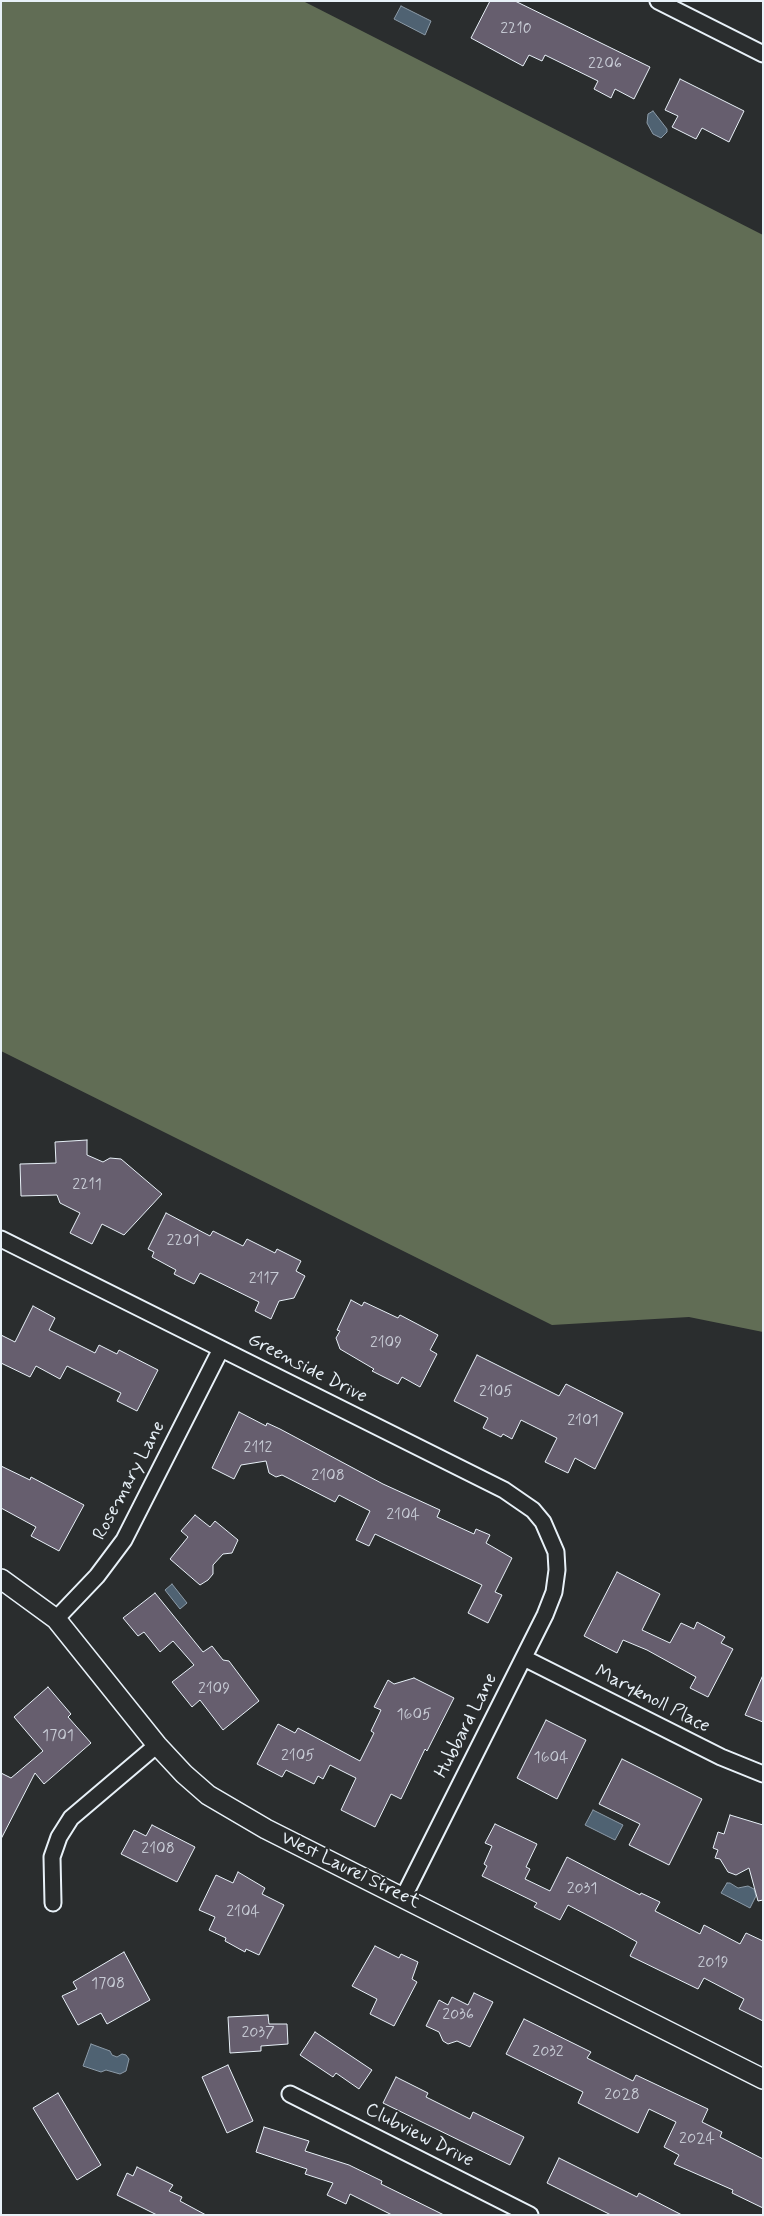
<!DOCTYPE html>
<style>
body{margin:0}
#map{position:relative;width:764px;height:2216px;overflow:hidden;background:#2a2d2e;font-family:Mynerve,sans-serif}
canvas{display:block}
.frame{position:absolute;inset:0;border:2px solid #e8f1f8;pointer-events:none}
</style>
<div id="map">
<canvas width="764" height="2216"></canvas>
<div class="frame"></div>
</div>
<script>
const ctx = document.querySelector('canvas').getContext('2d');
ctx.lineJoin = 'round';
function fill(path, color) { ctx.fillStyle = color; ctx.fill(path, 'evenodd'); }
const poly = rows => new Path2D(rows.map(r => 'M' + r).join(''));
function stroke(path, color, width, dash) { ctx.strokeStyle = color; ctx.lineWidth = width; ctx.lineCap = dash ? 'butt' : 'round'; ctx.setLineDash(dash || []); ctx.stroke(path); }
function label(font, color, halo, rows, align = 'center') {
  ctx.font = font + ' Mynerve,sans-serif'; ctx.lineWidth = 4; ctx.setLineDash([]); ctx.textBaseline = 'middle'; ctx.strokeStyle = halo; ctx.fillStyle = color; for (const [text, x, y, turn = 0] of rows) {
    ctx.save(); ctx.translate(x, y); ctx.rotate((+turn || 0) * Math.PI / 180); ctx.textAlign = isNaN(turn) ? turn : align; if (halo) ctx.strokeText(text, 0, 0); ctx.fillText(text, 0, 0); ctx.restore();
  }
}
const green = poly([
 [1,1,303,1,763,235,763,1332,689,1317,552,1325,1,1051]
]);
const water = poly([
 [401,6,431,21,425,35,394,19,401,6],
 [653,111,667,129,667,132,661,138,653,134,647,123,648,114,653,111],
 [172,1584,187,1603,180,1609,165,1590,172,1584],
 [593,1810,623,1825,615,1840,585,1825,593,1810],
 [727,1883,730,1883,738,1888,748,1886,754,1889,756,1896,750,1908,721,1893,727,1883],
 [91,2044,110,2051,112,2055,117,2057,122,2054,126,2055,129,2059,126,2071,120,2074,106,2070,101,2072,83,2066,91,2044]
]);
const building = poly([
 [490,1,515,1,650,67,634,99,615,89,611,98,594,89,598,81,545,55,542,61,529,55,523,66,471,38,490,1],
 [680,79,744,111,729,142,702,128,696,139,672,127,678,116,665,110,680,79],
 [87,1140,87,1155,103,1162,110,1158,121,1159,162,1194,124,1235,102,1224,92,1244,70,1233,80,1213,60,1203,57,1195,21,1196,20,1164,56,1163,55,1142,87,1140],
 [166,1213,210,1236,213,1231,243,1246,247,1239,275,1253,277,1249,301,1261,296,1271,305,1276,294,1298,279,1301,271,1319,255,1311,259,1302,200,1273,194,1284,174,1274,176,1270,152,1257,154,1252,148,1249,166,1213],
 [351,1300,362,1306,364,1302,398,1318,400,1315,438,1335,430,1350,437,1354,420,1387,402,1377,398,1384,372,1371,374,1369,340,1349,336,1338,340,1331,337,1330,351,1300],
 [33,1306,55,1318,49,1330,95,1353,99,1345,117,1354,119,1350,158,1370,137,1411,117,1401,121,1393,67,1366,60,1379,36,1366,30,1377,1,1363,1,1335,15,1342,33,1306],
 [477,1355,559,1396,566,1384,623,1413,595,1469,575,1458,568,1473,545,1462,557,1438,521,1420,512,1439,503,1434,501,1437,483,1428,488,1418,454,1401,477,1355],
 [239,1412,266,1426,267,1423,280,1429,383,1484,440,1510,437,1517,474,1534,476,1529,490,1535,486,1543,512,1558,495,1592,502,1595,488,1623,468,1613,482,1585,375,1534,369,1546,356,1540,370,1511,339,1495,335,1502,282,1475,276,1477,269,1473,266,1461,241,1465,234,1479,212,1468,239,1412],
 [1,1466,30,1480,31,1477,84,1505,59,1551,31,1536,36,1527,1,1508,1,1466],
 [195,1515,210,1527,215,1521,238,1540,232,1553,223,1554,213,1565,213,1574,208,1580,200,1585,170,1559,188,1537,181,1531,195,1515],
 [617,1572,660,1594,642,1630,670,1643,681,1623,694,1629,697,1622,725,1637,721,1643,733,1649,708,1697,690,1688,696,1677,647,1650,623,1640,617,1653,584,1636,617,1572],
 [155,1593,203,1652,212,1646,223,1660,229,1661,259,1701,223,1730,200,1700,192,1707,172,1682,194,1665,173,1641,160,1652,144,1632,138,1636,123,1618,155,1593],
 [763,1675,763,1722,745,1715,763,1675],
 [414,1678,454,1698,427,1751,425,1749,401,1799,391,1794,375,1827,341,1810,356,1778,330,1765,323,1779,318,1776,314,1784,286,1770,282,1777,257,1764,278,1724,295,1733,298,1728,360,1761,374,1733,371,1731,381,1710,374,1707,388,1680,394,1684,414,1678],
 [48,1687,71,1714,68,1717,91,1743,44,1784,35,1773,1,1839,1,1773,11,1778,43,1751,14,1717,48,1687],
 [546,1720,586,1740,557,1799,517,1778,546,1720],
 [622,1759,702,1799,669,1865,629,1845,640,1824,599,1804,622,1759],
 [730,1815,763,1825,763,1900,758,1901,749,1868,736,1875,728,1872,720,1859,715,1858,718,1850,713,1848,718,1832,724,1834,730,1815],
 [495,1824,537,1844,526,1867,530,1869,525,1879,550,1891,567,1857,640,1895,641,1893,660,1902,655,1911,700,1934,704,1925,740,1944,746,1933,763,1941,763,2021,739,2009,744,1999,704,1978,698,1989,630,1956,637,1942,612,1928,568,1905,560,1920,534,1907,537,1903,482,1876,487,1866,484,1864,492,1846,485,1843,495,1824],
 [152,1825,195,1847,177,1882,121,1854,134,1830,146,1836,152,1825],
 [238,1872,265,1888,262,1894,284,1905,259,1955,246,1949,245,1952,225,1941,226,1938,209,1930,215,1917,199,1910,216,1875,233,1883,238,1872],
 [375,1946,399,1958,401,1954,418,1962,412,1979,417,1982,394,2026,370,2014,377,1999,352,1986,375,1946],
 [124,1952,150,2000,107,2024,101,2013,78,2025,62,1996,77,1989,73,1982,124,1952],
 [474,1993,493,2002,470,2047,457,2041,448,2044,443,2041,439,2032,426,2026,439,2000,448,2005,452,1997,468,2005,474,1993],
 [268,2015,269,2024,287,2024,288,2044,261,2046,261,2051,230,2053,228,2017,268,2015],
 [524,2019,591,2052,587,2058,633,2081,636,2075,708,2109,702,2122,722,2132,720,2137,763,2159,763,2208,732,2193,733,2190,674,2164,679,2155,664,2147,676,2122,649,2109,638,2133,578,2103,583,2092,506,2054,524,2019],
 [315,2032,372,2070,359,2089,336,2073,333,2077,300,2055,315,2032],
 [228,2065,253,2121,227,2133,202,2077,228,2065],
 [396,2077,428,2093,426,2097,470,2119,473,2112,524,2137,510,2165,383,2103,396,2077],
 [58,2093,101,2165,77,2180,33,2108,58,2093],
 [264,2127,309,2141,305,2151,349,2165,382,2181,381,2184,444,2215,392,2215,350,2194,346,2204,327,2195,333,2183,305,2174,307,2169,256,2152,264,2127],
 [559,2158,637,2197,639,2193,682,2215,611,2215,547,2183,559,2158],
 [137,2167,173,2185,169,2191,182,2197,180,2201,206,2215,157,2215,117,2195,127,2173,133,2176,137,2167]
]);
const minor = poly([
 [658,1,763,54],
 [1,1239,504,1490,533,1510,543,1522,556,1552,557,1570,554,1592,545,1615,403,1898],
 [56,1619,97,1576,124,1540,221,1349],
 [524,1658,721,1757,763,1774],
 [53,1903,52,1857,59,1837,71,1818,157,1745],
 [290,2094,530,2215]
]);
const tertiary = poly([
 [1,1579,56,1619,157,1745,184,1774,208,1795,266,1829,763,2079]
]);
const numberNames = [
 ["2210",516,30],
 ["2206",605,65],
 ["2211",87,1186],
 ["2201",183,1242],
 ["2117",264,1280],
 ["2109",386,1344],
 ["2105",496,1393],
 ["2101",583,1422],
 ["2112",258,1449],
 ["2108",328,1477],
 ["2104",403,1516],
 ["2109",214,1690],
 ["1605",414,1716],
 ["1701",58,1737],
 ["2105",298,1757],
 ["1604",551,1759],
 ["2108",158,1850],
 ["2031",582,1890],
 ["2104",243,1913],
 ["2019",713,1964],
 ["1708",108,1985],
 ["2036",458,2016],
 ["2037",258,2034],
 ["2032",548,2053],
 ["2028",622,2096],
 ["2024",697,2140]
];
const streetNames = [
 ["Greenside Drive",307,1369,27],
 ["Rosemary Lane",130,1481,-62],
 ["Maryknoll Place",652,1700,27],
 ["Hubbard Lane",467,1726,-63],
 ["West Laurel Street",350,1871,26],
 ["Clubview Drive",419,2136,27]
];
fill(green, '#616d55');
fill(water, '#4f6272');
stroke(water, '#8c9ba8', 1);
fill(building, '#665e6e');
stroke(building, '#e8f1f8', 1);
stroke(minor, '#e8f1f8', 19);
stroke(tertiary, '#e8f1f8', 22);
stroke(minor, '#2a2d2e', 15);
stroke(tertiary, '#2a2d2e', 19);
label('16px', '#c8ccd6', null, numberNames);
label('19px', '#e8f1f8', '#2a2d2e', streetNames);
</script>
